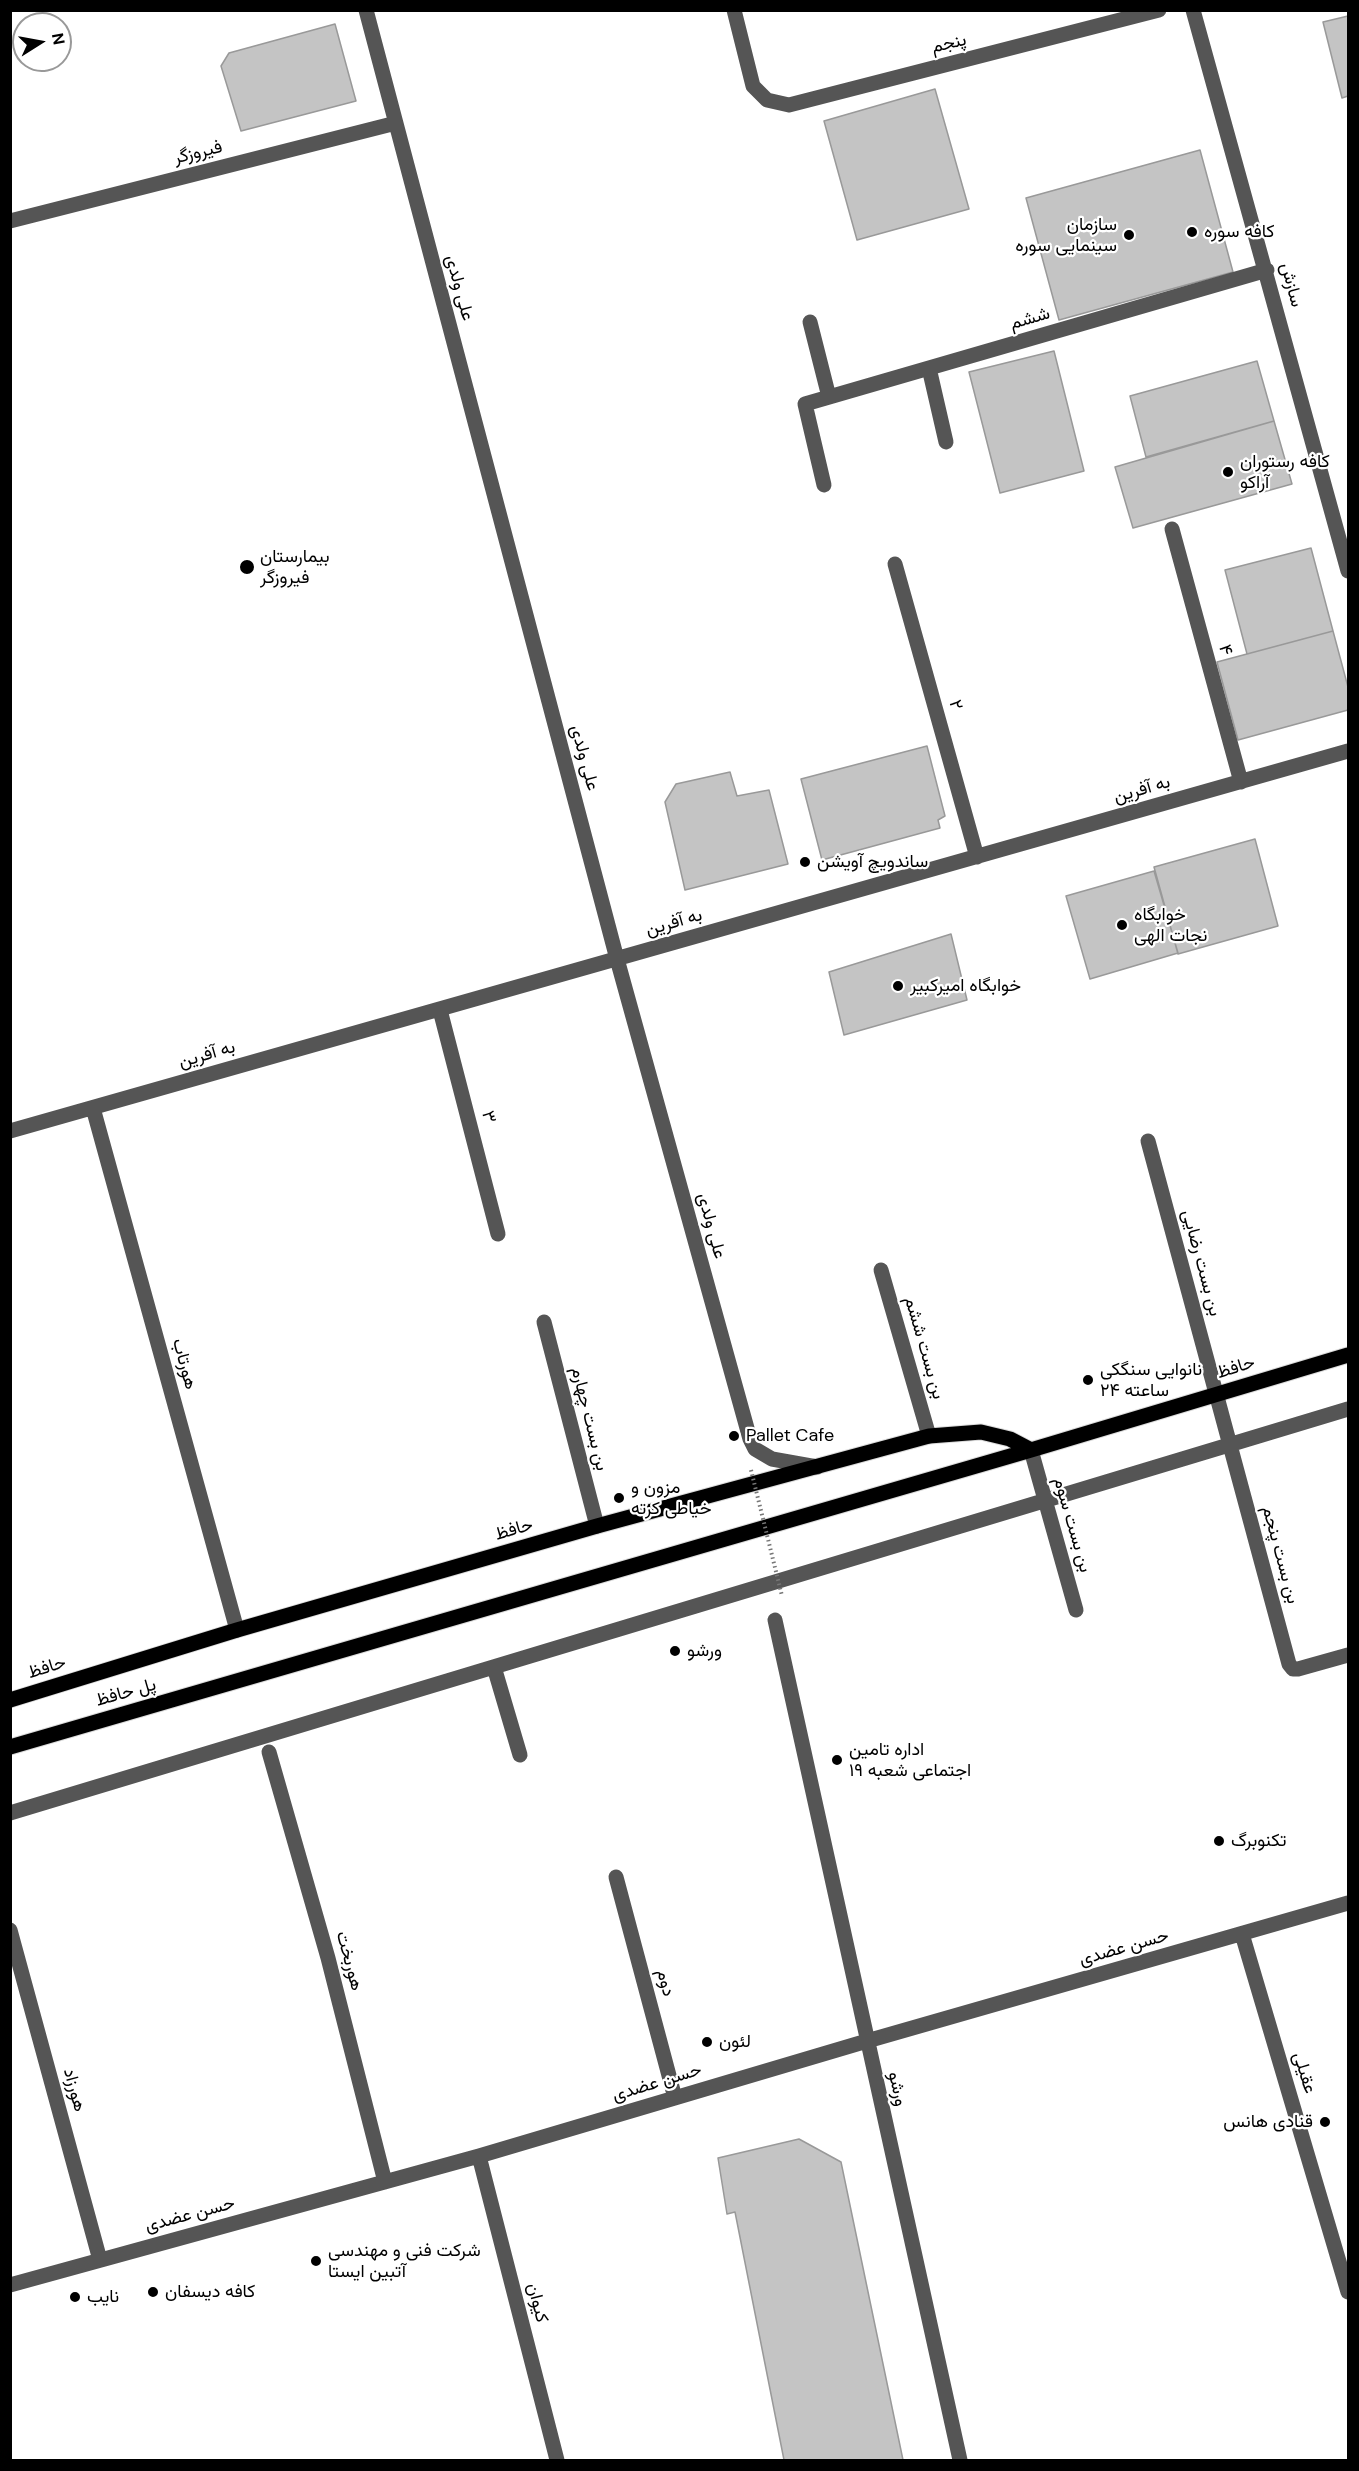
<!DOCTYPE html>
<meta charset="utf-8">
<style>
body{margin:0}
#map{position:relative;width:1359px;height:2471px;overflow:hidden;background:#fff;font-family:"DM Sans",sans-serif}
canvas{display:block}
.frame{position:absolute;inset:0;border:12px solid #000;pointer-events:none}
.north{position:absolute;left:12px;top:12px;width:60px;height:60px;box-sizing:border-box;background:#fff;border:2px solid #999;border-radius:50%;rotate:79deg;font-size:16px;font-weight:700;line-height:24px;text-align:center;color:#000}
.north::after{content:'';display:block;margin:auto;width:21px;height:27px;background:#000;clip-path:polygon(50% 0,100% 100%,50% 72%,0 100%)}
</style>
<div id="map">
<canvas width="1359" height="2471"></canvas>
<div class="frame"></div>
<div class="north">N</div>
</div>
<script>
const ctx = document.querySelector('canvas').getContext('2d');
ctx.lineJoin = 'round';
function fill(path, color) { ctx.fillStyle = color; ctx.fill(path, 'evenodd'); }
const poly = rows => new Path2D(rows.map(r => 'M' + r).join(''));
function stroke(path, color, width, dash) { ctx.strokeStyle = color; ctx.lineWidth = width; ctx.lineCap = dash ? 'butt' : 'round'; ctx.setLineDash(dash || []); ctx.stroke(path); }
function label(font, color, halo, rows, align = 'center') {
  ctx.font = font + ' "DM Sans",Vazirmatn,sans-serif'; ctx.lineWidth = 4.5; ctx.setLineDash([]); ctx.textBaseline = 'middle'; ctx.strokeStyle = halo; ctx.fillStyle = color; for (const [text, x, y, turn = 0] of rows) {
    ctx.save(); ctx.translate(x, y); ctx.rotate((+turn || 0) * Math.PI / 180); ctx.textAlign = isNaN(turn) ? turn : align; if (halo) ctx.strokeText(text, 0, 0); ctx.fillText(text, 0, 0); ctx.restore();
  }
}
const building = poly([
 [1348,16,1348,96,1342,98,1323,22,1348,16],
 [335,24,356,101,241,131,221,66,229,53,335,24],
 [935,89,969,209,857,240,824,121,935,89],
 [1200,150,1233,272,1059,320,1026,198,1200,150],
 [1054,351,1084,471,1000,493,969,372,1054,351],
 [1257,361,1274,421,1146,457,1130,396,1257,361],
 [1274,421,1292,484,1133,528,1115,467,1274,421],
 [1311,548,1333,631,1247,654,1225,570,1311,548],
 [1333,631,1348,687,1348,710,1238,740,1217,662,1333,631],
 [927,746,945,816,938,820,940,828,822,860,801,779,927,746],
 [730,772,737,796,769,790,788,864,685,890,665,802,676,784,730,772],
 [1255,839,1278,926,1178,954,1154,867,1255,839],
 [1154,871,1178,953,1090,979,1066,896,1154,871],
 [951,934,967,1000,844,1035,829,972,951,934],
 [799,2139,841,2162,903,2460,784,2460,735,2212,727,2214,718,2158,799,2139]
]);
const minor = poly([
 [366,10,617,959,750,1439,755,1449,772,1459,817,1467],
 [734,10,753,86,767,100,789,105,1159,10],
 [1193,10,1348,571],
 [10,221,396,123],
 [810,322,829,397],
 [929,368,946,442],
 [824,485,805,404,1267,270],
 [1172,529,1241,782],
 [895,564,977,857],
 [440,1010,498,1234],
 [93,1108,237,1630],
 [10,1131,1348,751],
 [1148,1141,1289,1664,1293,1669,1298,1669,1348,1655],
 [881,1270,929,1436],
 [544,1322,597,1526],
 [1031,1450,1076,1610],
 [775,1620,960,2460],
 [494,1667,520,1755],
 [269,1752,328,1958,385,2182],
 [10,1813,1348,1409],
 [616,1877,675,2098],
 [10,1930,100,2260],
 [1242,1934,1348,2292],
 [479,2156,557,2460],
 [10,2285,479,2156,867,2041,1348,1903]
]);
const major = poly([
 [10,1700,237,1630,597,1526,929,1436,981,1432,1010,1439,1031,1450],
 [10,1747,1031,1450,1348,1355]
]);
const pathBridge = poly([
 [751,1470,782,1596]
]);
const markers = [
 [1192,232,6,"#000"],
 [1129,235,6,"#000"],
 [1228,472,6,"#000"],
 [247,567,8,"#000"],
 [805,862,6,"#000"],
 [1122,925,6,"#000"],
 [898,986,6,"#000"],
 [1088,1380,6,"#000"],
 [734,1436,6,"#000"],
 [619,1498,6,"#000"],
 [675,1651,6,"#000"],
 [837,1760,6,"#000"],
 [1219,1841,6,"#000"],
 [707,2042,6,"#000"],
 [1325,2122,6,"#000"],
 [316,2261,6,"#000"],
 [153,2292,6,"#000"],
 [75,2297,6,"#000"]
];
const streetNames = [
 ["پنجم",949,44,-14],
 ["فیروزگر",198,153,-14],
 ["سازش",1291,285,75],
 ["علی ولدی",459,288,75],
 ["ششم",1030,319,-16],
 ["۴",1225,650,75],
 ["۲",955,705,74],
 ["علی ولدی",584,758,75],
 ["به آفرین",1142,790,-16],
 ["به آفرین",674,923,-16],
 ["به آفرین",207,1055,-16],
 ["۳",488,1117,75],
 ["علی ولدی",711,1226,75],
 ["بن بست رضایی",1201,1263,75],
 ["بن بست ششم",924,1348,74],
 ["هورتاب",184,1364,75],
 ["حافظ",1236,1368,-17],
 ["بن بست چهارم",589,1419,76],
 ["بن بست سوم",1072,1525,74],
 ["حافظ",514,1530,-16],
 ["بن بست پنجم",1280,1555,75],
 ["حافظ",47,1668,-17],
 ["پل حافظ",126,1693,-16],
 ["حسن عضدی",1124,1948,-16],
 ["هوربخت",349,1961,75],
 ["دوم",665,1983,75],
 ["عقیلی",1304,2073,73],
 ["حسن عضدی",657,2083,-17],
 ["ورشو",897,2089,78],
 ["هورزاد",74,2090,75],
 ["حسن عضدی",190,2215,-15],
 ["کیوان",537,2303,76]
];
const poiNames = [
 ["سازمان",1117,225,"right"],
 ["سینمایی سوره",1117,246,"right"],
 ["کافه سوره",1204,232],
 ["کافه رستوران",1240,462],
 ["آراکو",1240,483],
 ["بیمارستان",260,557],
 ["فیروزگر",260,578],
 ["ساندویچ آویشن",817,862],
 ["خوابگاه",1134,915],
 ["نجات الهی",1134,936],
 ["خوابگاه امیرکبیر",910,986],
 ["نانوایی سنگکی",1100,1370],
 ["۲۴ ساعته",1100,1391],
 ["Pallet Cafe",746,1436],
 ["مزون و",631,1488],
 ["خیاطی کرته",631,1509],
 ["ورشو",687,1651],
 ["اداره تامین",849,1750],
 ["اجتماعی شعبه ۱۹",849,1771],
 ["تکنوبرگ",1231,1841],
 ["لئون",719,2042],
 ["قنادی هانس",1313,2122,"right"],
 ["شرکت فنی و مهندسی",328,2251],
 ["آتبین ایستا",328,2272],
 ["کافه دیسفان",165,2292],
 ["نایب",87,2297]
];
fill(building, '#c4c4c4');
stroke(building, '#999', 1.5);
stroke(major, '#dbdbdb', 17);
stroke(minor, '#555', 15);
stroke(major, '#000', 15);
stroke(pathBridge, '#777', 4, [1.5, 3]);
for (const [x, y, r, color] of markers) { const dot = new Path2D(); dot.arc(x, y, r, 0, 2 * Math.PI); ctx.fillStyle = color; ctx.fill(dot); stroke(dot, '#fff', 2); }
label('18px', '#000', '#fff', streetNames);
label('18px', '#000', '#fff', poiNames, 'left');
</script>
